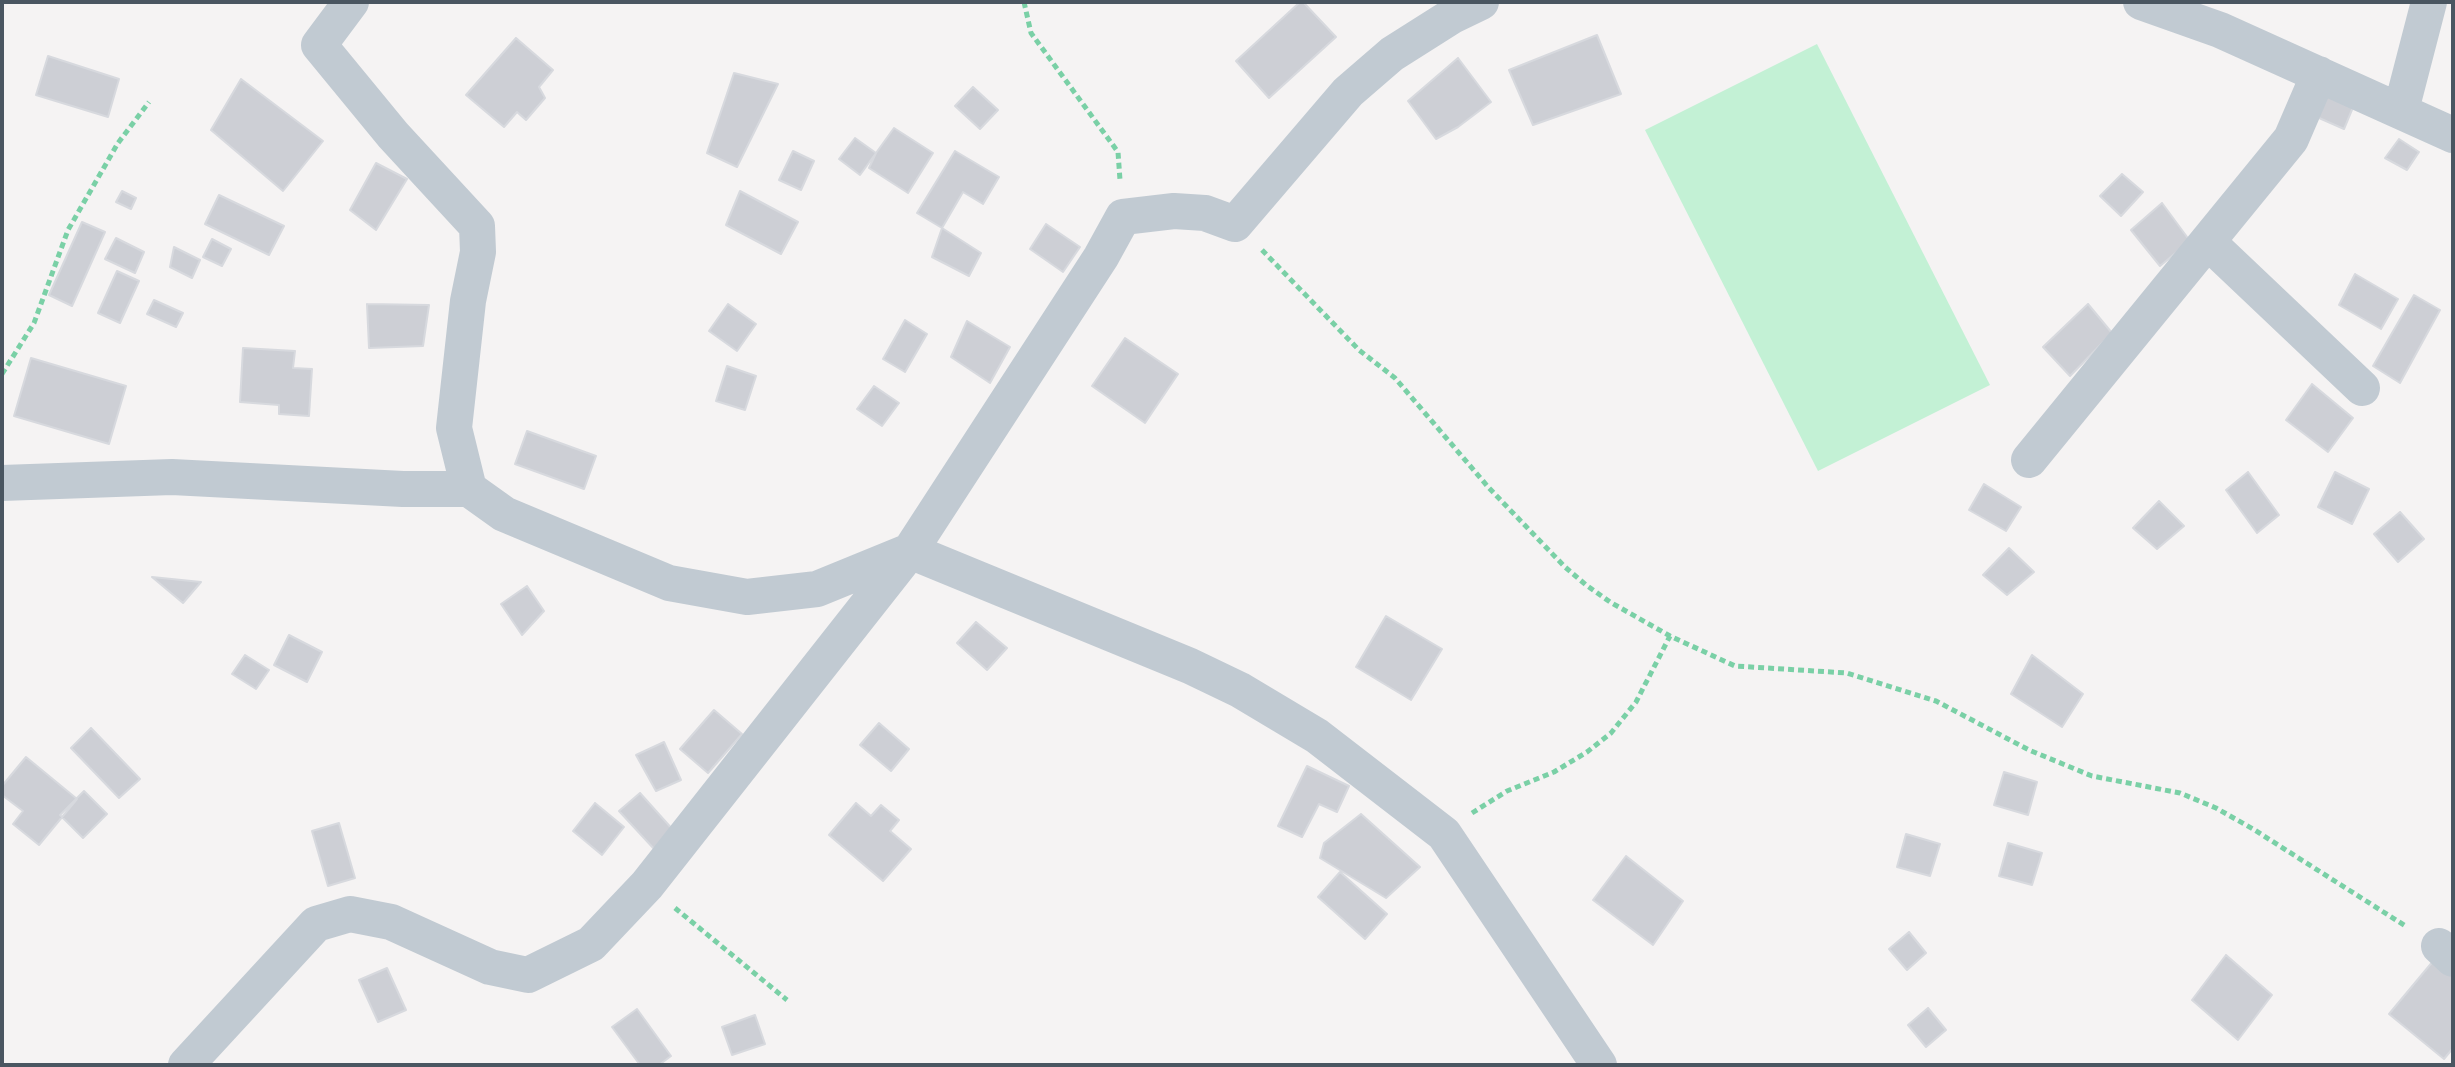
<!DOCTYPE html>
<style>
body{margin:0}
#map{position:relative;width:2455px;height:1067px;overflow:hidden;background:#f5f3f3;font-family:"Public Sans",sans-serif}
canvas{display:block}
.frame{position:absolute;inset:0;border:4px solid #4a5661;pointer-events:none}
</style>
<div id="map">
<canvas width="2455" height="1067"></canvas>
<div class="frame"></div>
</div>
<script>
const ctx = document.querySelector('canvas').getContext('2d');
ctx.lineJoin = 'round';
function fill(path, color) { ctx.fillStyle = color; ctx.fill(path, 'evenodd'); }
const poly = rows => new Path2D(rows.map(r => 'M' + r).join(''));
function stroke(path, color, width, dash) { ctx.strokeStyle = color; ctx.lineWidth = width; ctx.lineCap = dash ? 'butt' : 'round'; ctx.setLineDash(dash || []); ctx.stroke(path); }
const green = poly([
 [1817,44,1990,385,1818,471,1645,130]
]);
const building = poly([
 [1300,2,1303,2,1336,37,1269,98,1236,61,1300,2],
 [1597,35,1621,94,1533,125,1509,70,1597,35],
 [516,38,553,70,539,87,545,98,526,120,517,112,504,127,466,95,516,38],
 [48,56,119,79,108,117,36,95,48,56],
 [1458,58,1491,102,1458,127,1436,139,1408,101,1458,58],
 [734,73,778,84,737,167,707,153,734,73],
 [241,79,323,141,283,191,211,130,241,79],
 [2323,85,2356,100,2344,129,2310,114,2323,85],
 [973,87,998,110,980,129,955,106,973,87],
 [894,128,933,153,908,193,869,168,876,153,894,128],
 [855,138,876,153,860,175,839,159,855,138],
 [2399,139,2419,152,2407,170,2385,158,2399,139],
 [793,151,814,161,801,190,779,180,793,151],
 [955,151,999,177,983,204,963,192,942,228,917,213,955,151],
 [376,163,407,179,376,230,350,210,376,163],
 [2122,174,2143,192,2121,216,2100,196,2122,174],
 [122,191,136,198,131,209,116,202,122,191],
 [740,191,798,222,781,254,726,225,740,191],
 [219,195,284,226,269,255,205,224,219,195],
 [2162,203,2190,241,2160,266,2131,230,2162,203],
 [82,222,105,232,72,306,49,295,82,222],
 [1046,224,1080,247,1063,272,1030,249,1046,224],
 [942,228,981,253,969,276,932,257,942,228],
 [116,238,144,252,135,273,105,259,116,238],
 [212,239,231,249,222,266,203,257,212,239],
 [174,247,200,260,192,278,170,267,174,247],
 [117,271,139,281,120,323,98,313,117,271],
 [2355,274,2398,299,2381,329,2339,305,2355,274],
 [2414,295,2440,310,2400,383,2373,366,2414,295],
 [154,300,183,313,176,327,147,314,154,300],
 [367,304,429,305,423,346,369,348,367,304],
 [728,304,756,324,737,351,709,331,728,304],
 [2088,304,2112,333,2070,376,2043,347,2088,304],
 [905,320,927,334,905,372,883,359,905,320],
 [967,321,1010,347,990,383,951,357,967,321],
 [1125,338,1178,374,1145,423,1092,386,1125,338],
 [243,348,295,351,293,368,312,369,309,416,279,414,279,405,240,402,243,348],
 [31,358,126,386,109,444,14,416,31,358],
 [727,366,756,376,745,410,716,401,727,366],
 [2312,384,2353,418,2328,452,2286,420,2312,384],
 [874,386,899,403,882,426,857,409,874,386],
 [527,431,596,456,584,489,515,464,527,431],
 [2248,472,2279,515,2257,533,2226,490,2248,472],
 [2335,472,2369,489,2352,524,2318,507,2335,472],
 [1984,484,2021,507,2006,531,1969,510,1984,484],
 [2159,501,2184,526,2157,549,2133,528,2159,501],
 [2400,512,2424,539,2398,562,2374,534,2400,512],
 [2009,548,2034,572,2007,595,1983,575,2009,548],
 [152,577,201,582,183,603,152,577],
 [527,586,544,611,522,635,501,604,527,586],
 [1386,616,1442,649,1411,700,1356,667,1386,616],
 [976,622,1007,648,987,670,957,643,976,622],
 [289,635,322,652,307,682,274,665,289,635],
 [245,655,269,670,256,689,232,674,245,655],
 [2032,655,2083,694,2062,727,2011,694,2032,655],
 [714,710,742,734,708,773,680,749,714,710],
 [879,723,909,749,891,771,860,745,879,723],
 [91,728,140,779,119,798,71,748,91,728],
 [664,742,681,780,656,791,636,755,664,742],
 [26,757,77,799,39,845,13,824,23,811,2,795,2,786,26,757],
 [1307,766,1349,786,1337,812,1319,804,1302,837,1278,826,1307,766],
 [2004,772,2037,782,2028,815,1994,805,2004,772],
 [84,791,107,814,83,838,60,815,84,791],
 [640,793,674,831,655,850,619,811,640,793],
 [595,803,624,827,602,855,573,831,595,803],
 [856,803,871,816,881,805,899,820,890,831,911,849,883,881,829,835,856,803],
 [1361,814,1420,867,1386,898,1320,858,1324,843,1361,814],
 [339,823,355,878,328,886,312,831,339,823],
 [1906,834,1940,844,1930,876,1897,867,1906,834],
 [2008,843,2042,853,2032,885,1999,876,2008,843],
 [1626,856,1683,901,1653,945,1593,900,1626,856],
 [1340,872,1387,914,1365,939,1318,897,1340,872],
 [1909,932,1926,953,1907,970,1889,949,1909,932],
 [2226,955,2272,995,2238,1040,2192,1000,2226,955],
 [2434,960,2453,976,2453,1048,2444,1059,2389,1014,2434,960],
 [387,968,406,1010,378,1022,359,980,387,968],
 [1928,1008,1946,1030,1926,1047,1908,1025,1928,1008],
 [637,1009,671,1056,659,1065,640,1065,612,1027,637,1009],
 [755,1015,765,1044,732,1055,722,1027,755,1015]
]);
const path = poly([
 [1024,2,1031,33,1118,152,1120,180],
 [1262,250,1359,350,1395,378,1489,488,1565,567,1586,585,1610,602,1670,636,1735,666,1847,673,1936,701,2029,750,2092,776,2180,793,2216,808,2253,829,2407,927],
 [2,374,34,323,68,230,118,143,149,102],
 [1472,813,1507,791,1554,772,1587,752,1611,733,1636,702,1670,636],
 [675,908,787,1000]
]);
const street = poly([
 [351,2,319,45,393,135,477,226,478,252,468,301,454,428,469,489,504,514,669,583,747,597,817,589,910,551,1101,257,1123,217,1174,211,1205,213,1235,224,1348,92,1392,54,1452,16,1481,2],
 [2141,2,2220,30,2453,135],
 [2401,110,2429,2],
 [2208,242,2362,388],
 [2029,460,2291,139,2319,74],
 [2,483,172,477,403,489,469,489],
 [2439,946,2453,959],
 [186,1065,316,924,350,914,391,922,490,967,528,975,591,944,647,885,910,551,1190,666,1240,690,1317,736,1444,834,1599,1065]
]);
fill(green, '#c3f1d5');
fill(building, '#cdcfd5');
stroke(building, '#d7d9de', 2);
stroke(path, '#7ad0a6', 5, [6, 4]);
stroke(street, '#c1cad2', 36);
</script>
